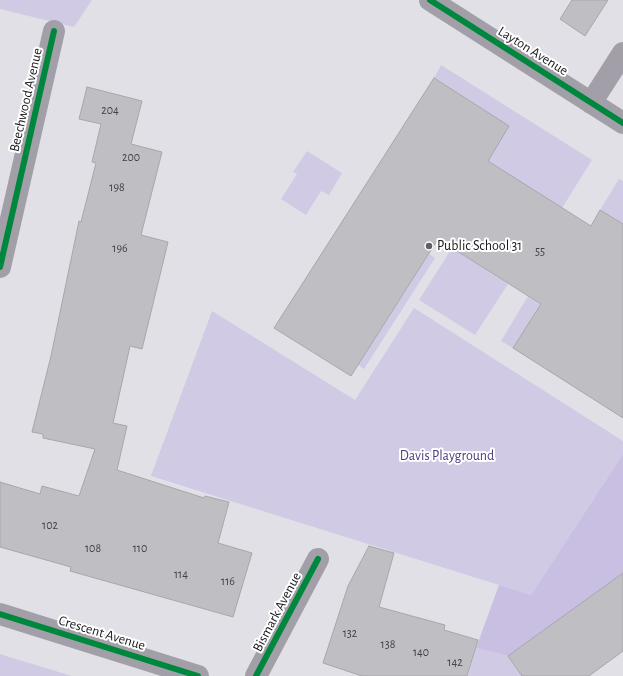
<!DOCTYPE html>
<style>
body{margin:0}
canvas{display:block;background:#e1e0e6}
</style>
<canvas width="623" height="676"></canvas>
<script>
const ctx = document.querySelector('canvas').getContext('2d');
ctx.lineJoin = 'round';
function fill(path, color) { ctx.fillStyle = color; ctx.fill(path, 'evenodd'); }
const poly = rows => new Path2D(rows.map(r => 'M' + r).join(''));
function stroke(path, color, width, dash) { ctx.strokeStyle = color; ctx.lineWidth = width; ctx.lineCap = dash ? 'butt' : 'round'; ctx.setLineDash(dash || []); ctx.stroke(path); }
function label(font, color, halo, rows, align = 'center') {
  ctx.font = font + ' "Alegreya Sans",sans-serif'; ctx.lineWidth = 4; ctx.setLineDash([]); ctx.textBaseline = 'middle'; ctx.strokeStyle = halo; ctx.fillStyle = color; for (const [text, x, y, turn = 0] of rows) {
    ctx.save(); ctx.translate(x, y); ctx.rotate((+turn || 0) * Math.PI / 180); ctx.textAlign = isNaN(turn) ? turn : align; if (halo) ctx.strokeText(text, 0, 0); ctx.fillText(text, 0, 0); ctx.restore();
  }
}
const green = poly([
 [0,0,92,0,74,27,0,9],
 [441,65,592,160,562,208,488,161,509,126,434,78],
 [307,151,342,173,329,195,321,191,306,215,281,199,297,174,293,172],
 [619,179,623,181,623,224,600,210],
 [452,248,508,284,475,335,419,300],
 [429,254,435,258,364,369,358,365],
 [528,296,541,305,513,348,501,341],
 [414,308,623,441,623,454,531,595,151,476,212,311,355,400],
 [476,648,508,656,522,676,468,676],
 [0,654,6,656,72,676,0,676]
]);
const forest = poly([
 [623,454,623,573,508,656,476,648,499,585,531,595]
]);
const building = poly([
 [572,0,608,0,585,36,560,19,572,0],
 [434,78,509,126,488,161,591,226,600,210,623,224,623,418,513,348,541,304,438,239,351,376,274,328,434,78],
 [87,87,142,101,131,144,162,152,141,235,168,242,142,349,130,346,113,423,127,426,117,470,204,498,205,496,229,502,218,543,252,553,233,617,70,571,71,567,0,547,0,482,40,494,42,486,79,496,95,449,43,438,43,434,32,432,51,356,79,221,81,222,96,163,92,162,101,124,79,119,87,87],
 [369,546,394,553,379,607,445,625,444,630,478,640,467,676,362,676,323,663,348,586,369,546],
 [623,573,623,651,589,676,522,676,508,656,623,573]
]);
const street = poly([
 [430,0,623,123],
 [591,103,623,53],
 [0,267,54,31],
 [0,614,198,676],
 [256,676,318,559]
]);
const cycleway = poly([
 [430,0,623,123],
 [0,267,54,31],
 [0,614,198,676],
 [256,676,318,559]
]);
const markers = [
 [429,246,4,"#605f63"]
];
const numberNames = [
 ["204",110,110],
 ["200",131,157],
 ["198",117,187],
 ["196",120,248],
 ["55",540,251],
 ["102",50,525],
 ["108",93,548],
 ["110",140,548],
 ["114",181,574],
 ["116",228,581],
 ["132",350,633],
 ["138",388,644],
 ["140",421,652],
 ["142",455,662]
];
const streetNames = [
 ["Layton Avenue",533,51,32],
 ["Beechwood Avenue",26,100,-77],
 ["Bismark Avenue",277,612,-62],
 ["Crescent Avenue",102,633,17]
];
const poiNames = [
 ["Public School 31",437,246]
];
const parkNames = [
 ["Davis Playground",447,456]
];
fill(green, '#d0cae5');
fill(forest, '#c8bfe3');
fill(building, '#bfbec3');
stroke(building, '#a7a6ab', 1);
stroke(street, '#a29fa9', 22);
stroke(cycleway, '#00873e', 6);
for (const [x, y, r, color] of markers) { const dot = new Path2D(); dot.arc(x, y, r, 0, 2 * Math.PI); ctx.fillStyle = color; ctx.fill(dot); stroke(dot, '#fff', 1.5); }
label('12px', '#434246', null, numberNames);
label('14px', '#1a191d', '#fff', streetNames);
label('14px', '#1a191d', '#fff', poiNames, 'left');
label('14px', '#523a82', '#fff', parkNames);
</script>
